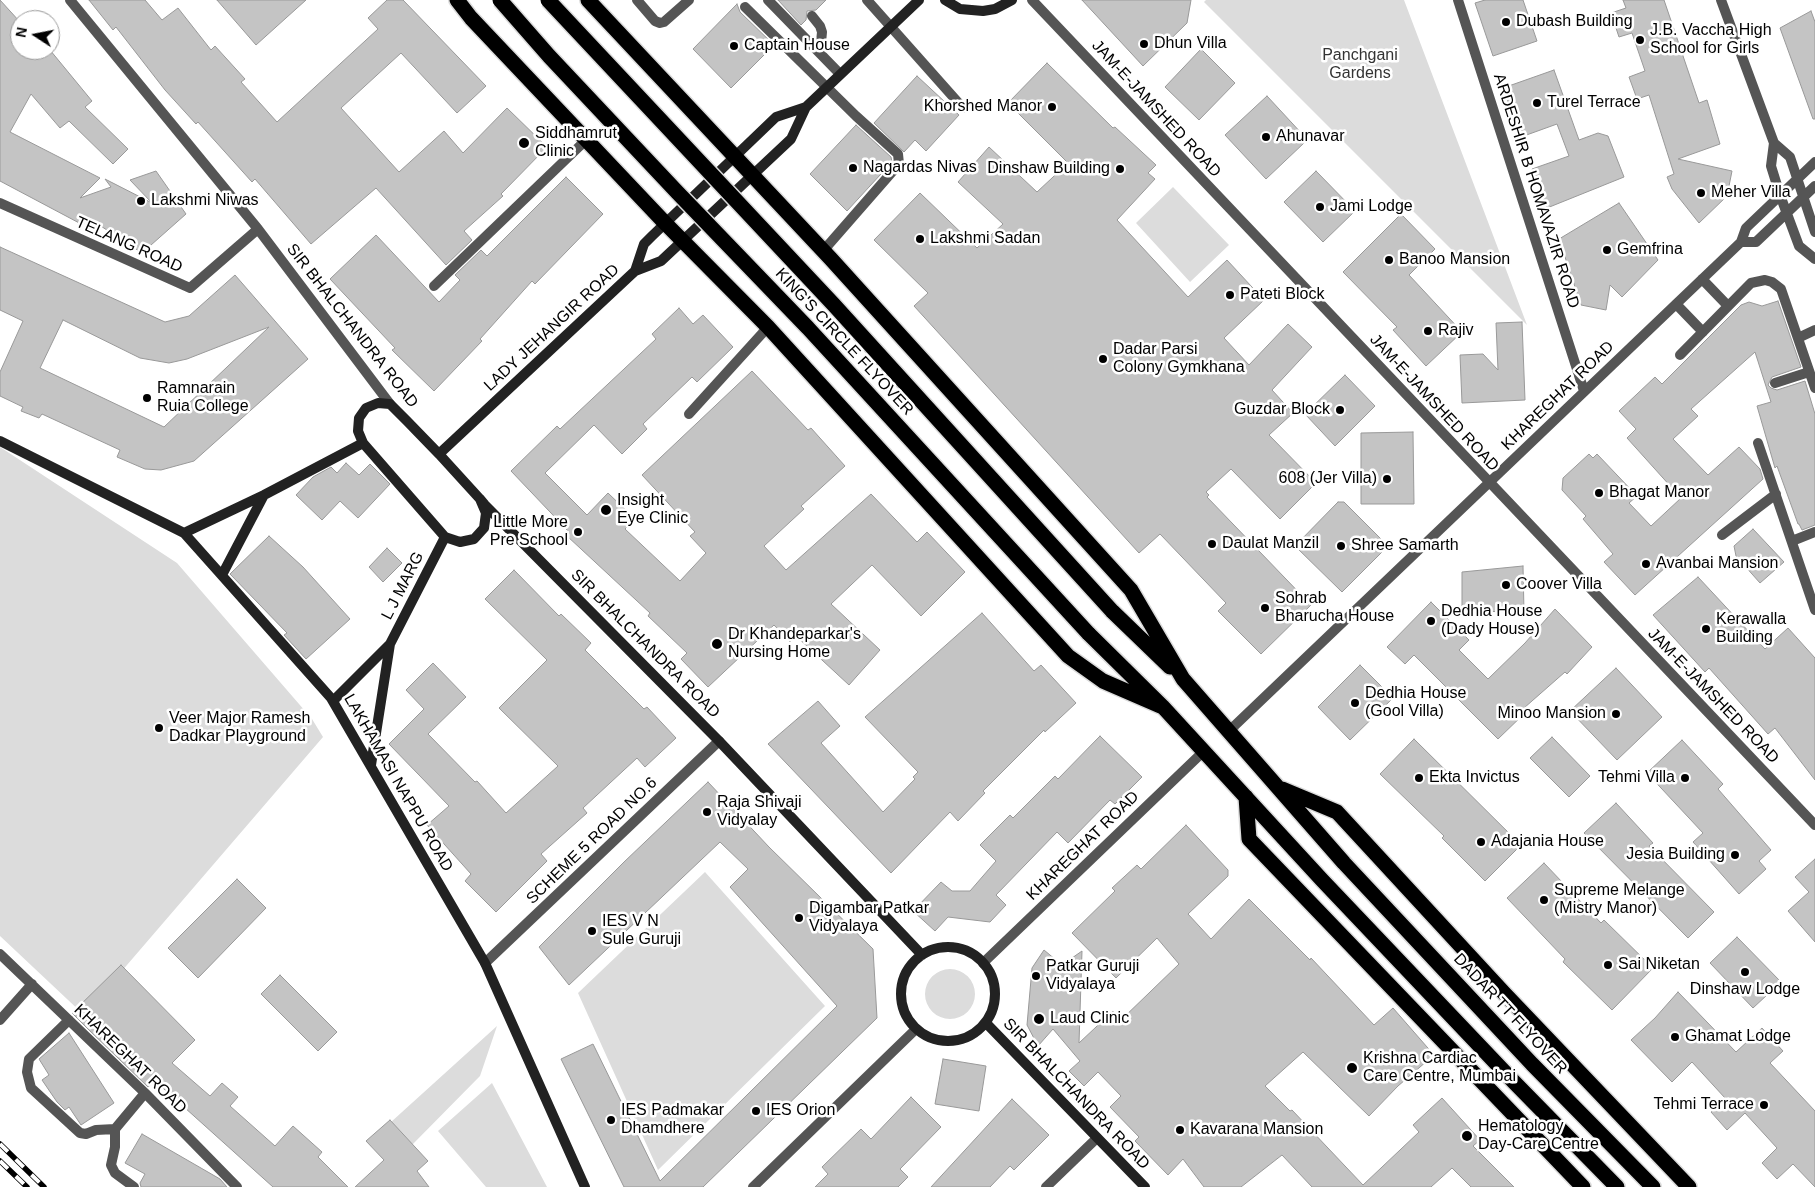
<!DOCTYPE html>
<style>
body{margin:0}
#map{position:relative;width:1815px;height:1187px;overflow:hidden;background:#fff;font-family:Arial,sans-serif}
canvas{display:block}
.north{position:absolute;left:10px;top:10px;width:50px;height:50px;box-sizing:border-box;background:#fff;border:1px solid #999;border-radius:50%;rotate:281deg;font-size:14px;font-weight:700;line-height:20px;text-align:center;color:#000}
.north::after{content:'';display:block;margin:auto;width:18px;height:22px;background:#000;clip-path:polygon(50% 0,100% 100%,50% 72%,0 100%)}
</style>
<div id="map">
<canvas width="1815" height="1187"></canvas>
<div class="north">N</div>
</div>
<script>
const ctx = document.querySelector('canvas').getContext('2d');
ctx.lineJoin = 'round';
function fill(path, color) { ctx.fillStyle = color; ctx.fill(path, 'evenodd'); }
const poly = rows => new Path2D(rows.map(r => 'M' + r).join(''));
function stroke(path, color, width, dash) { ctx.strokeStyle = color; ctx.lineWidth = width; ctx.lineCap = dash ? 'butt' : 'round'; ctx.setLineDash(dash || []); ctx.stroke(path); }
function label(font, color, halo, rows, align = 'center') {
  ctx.font = font + ' Arial,sans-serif'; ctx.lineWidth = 5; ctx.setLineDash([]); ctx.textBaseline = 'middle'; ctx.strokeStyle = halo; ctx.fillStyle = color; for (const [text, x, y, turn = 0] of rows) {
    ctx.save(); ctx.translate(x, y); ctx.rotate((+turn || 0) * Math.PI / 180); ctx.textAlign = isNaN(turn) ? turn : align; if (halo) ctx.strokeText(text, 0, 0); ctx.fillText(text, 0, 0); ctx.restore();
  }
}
const green = poly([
 [1206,0,1404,0,1527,325,1204,2],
 [1173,187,1229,245,1190,282,1136,223],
 [0,447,177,563,312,719,323,737,84,1015,0,936],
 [705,872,825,1006,658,1170,578,993],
 '925 994a25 25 0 1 1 50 0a25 25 0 1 1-50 0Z',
 [497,1026,480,1076,412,1145,391,1122],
 [492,1083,547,1187,486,1187,438,1131]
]);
const building = poly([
 [0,0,20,22,20,50,50,50,92,101,85,107,128,149,113,164,69,121,60,128,31,94,10,132,100,178,80,198,111,187,105,179,152,203,130,180,156,171,186,214,142,253,87,217,83,225,0,181,0,0],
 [89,0,145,0,162,20,178,8,211,50,215,46,245,79,241,82,277,122,378,29,368,18,387,0,403,0,486,86,457,113,401,53,341,108,399,172,444,131,463,153,507,108,547,147,501,194,503,196,464,231,472,240,446,265,376,188,311,244,255,179,252,182,198,122,196,124,165,90,116,27,113,30,89,0],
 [217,0,306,0,256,45,217,0],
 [778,0,826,0,816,10,807,11,806,20,801,25,778,0],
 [1082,0,1191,0,1187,23,1143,66,1082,0],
 [1485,0,1523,0,1537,41,1493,56,1475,3,1485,0],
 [1623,0,1664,0,1699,103,1707,100,1720,144,1678,159,1732,171,1727,196,1699,223,1672,189,1667,177,1674,174,1649,95,1637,99,1629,77,1645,71,1632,33,1619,37,1611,13,1626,8,1623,0],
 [737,4,740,12,774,45,731,88,693,49,737,4],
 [1811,11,1815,22,1815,119,1813,119,1780,28,1811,11],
 [1201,49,1235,83,1199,120,1165,87,1201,49],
 [1047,63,1113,128,1115,127,1156,165,1148,173,1155,179,1117,220,1188,297,1227,260,1264,300,1224,338,1249,365,1288,324,1312,347,1272,390,1293,413,1269,435,1316,483,1280,519,1231,469,1206,492,1209,495,1207,497,1311,605,1261,654,1218,611,1226,603,1160,534,1139,553,914,306,928,293,874,240,920,193,977,248,1003,224,958,182,989,147,1037,192,1068,163,1008,103,1047,63],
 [1554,70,1579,140,1598,133,1608,136,1624,177,1547,208,1532,169,1569,156,1557,124,1521,137,1503,88,1554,70],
 [917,76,959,115,926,151,915,140,904,152,874,123,917,76],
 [1267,96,1304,136,1304,143,1266,179,1225,135,1267,96],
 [856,125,891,157,892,162,847,211,810,174,856,125],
 [1316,171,1355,211,1323,242,1284,202,1316,171],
 [566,177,603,214,535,284,532,281,480,339,482,341,434,391,392,350,395,348,330,279,376,235,439,302,460,280,455,275,481,250,487,256,566,177],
 [1619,203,1658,260,1622,297,1610,285,1606,310,1581,305,1559,239,1619,203],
 [1401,214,1435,249,1409,275,1462,332,1426,366,1393,330,1397,327,1343,272,1401,214],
 [0,247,165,322,189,316,235,275,308,359,194,461,161,470,145,469,117,457,120,450,42,414,39,418,21,411,23,407,0,396,0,372,23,321,0,310,0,247],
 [63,320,140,358,169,363,187,359,269,327,164,427,40,368,63,320],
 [1778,301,1801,367,1772,377,1768,385,1771,388,1777,390,1805,381,1815,414,1815,525,1802,530,1799,524,1798,524,1777,466,1775,468,1757,406,1771,402,1755,352,1691,409,1698,416,1673,439,1708,475,1739,447,1760,469,1763,479,1635,595,1604,562,1613,554,1583,519,1586,516,1562,490,1563,478,1589,454,1593,458,1597,454,1637,496,1629,503,1651,526,1681,498,1627,438,1636,429,1619,411,1655,377,1662,384,1741,305,1749,302,1762,306,1778,301],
 [679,308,693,324,703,315,733,347,697,382,692,377,643,424,647,429,622,454,594,425,545,473,587,515,608,493,635,519,625,529,680,581,706,553,690,536,695,532,642,475,752,371,808,430,811,428,845,466,801,506,804,509,764,546,786,570,871,494,917,542,927,532,965,572,921,616,872,565,831,604,880,650,849,685,796,636,790,642,774,625,708,687,681,659,687,653,648,616,650,613,567,536,570,533,511,471,557,426,560,429,656,339,652,334,679,308],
 [1522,322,1525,400,1462,403,1460,355,1483,354,1498,370,1496,323,1522,322],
 [1345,375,1375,406,1335,446,1305,414,1345,375],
 [1413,432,1414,504,1361,504,1361,479,1365,475,1361,470,1361,433,1413,432],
 [346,463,359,475,370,464,390,484,358,518,340,501,322,520,296,495,313,477,331,467,337,473,346,463],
 [1338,502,1344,502,1388,546,1342,592,1295,546,1338,502],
 [1753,529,1784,562,1760,583,1736,556,1734,546,1753,529],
 [269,536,303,567,350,619,306,659,284,635,287,633,230,574,269,536],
 [387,548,402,563,383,582,369,567,387,548],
 [1523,566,1524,612,1462,611,1462,572,1523,566],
 [514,570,559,616,561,614,591,643,585,650,644,709,647,707,676,738,645,767,637,758,583,808,587,813,541,854,547,861,496,912,465,881,471,874,427,825,449,806,389,744,424,709,406,690,433,663,466,697,428,734,475,782,477,781,506,813,558,766,499,708,547,660,485,599,514,570],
 [1698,577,1765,649,1788,628,1815,658,1815,780,1775,728,1768,734,1709,668,1705,672,1653,615,1698,577],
 [1431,602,1469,640,1459,650,1488,679,1525,643,1555,609,1592,647,1567,674,1565,672,1524,708,1527,711,1498,739,1414,655,1405,664,1387,647,1431,602],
 [982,613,1034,671,1041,665,1076,703,1045,732,1044,730,983,791,985,793,958,821,950,812,891,873,768,744,818,701,840,726,821,743,883,812,915,779,913,777,918,772,865,717,982,613],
 [1360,665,1393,698,1350,740,1318,707,1360,665],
 [1616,668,1662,717,1617,760,1570,711,1616,668],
 [1100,736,1142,777,1115,804,1110,800,1068,843,1057,832,996,895,1006,905,990,922,948,917,935,931,913,911,941,882,952,891,970,891,996,861,980,845,1010,815,1013,818,1055,776,1058,779,1100,736],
 [1552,737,1590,776,1569,797,1530,758,1552,737],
 [1414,739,1521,845,1485,881,1442,838,1444,836,1380,774,1414,739],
 [1682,740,1723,784,1718,789,1771,850,1759,861,1766,869,1739,894,1693,842,1703,833,1647,773,1682,740],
 [708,782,769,847,873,949,877,1018,703,1187,624,1187,561,1059,593,1044,660,1181,837,1006,730,887,748,869,720,842,569,985,539,947,624,862,708,782],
 [1616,803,1653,843,1649,846,1714,912,1688,938,1584,833,1616,803],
 [1186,825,1228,870,1228,876,1188,914,1211,939,1249,899,1310,960,1311,958,1374,1025,1393,1008,1434,1055,1398,1086,1369,1116,1303,1052,1265,1086,1290,1111,1292,1110,1363,1185,1419,1132,1413,1125,1442,1098,1480,1140,1473,1146,1514,1187,1471,1187,1452,1168,1431,1187,1312,1187,1282,1155,1241,1187,1204,1187,1183,1159,1168,1175,1135,1141,1139,1137,1110,1107,1121,1096,1098,1072,1084,1086,1069,1071,1080,1061,1053,1029,1038,1046,1027,1025,1032,968,1044,950,1062,965,1082,951,1079,1043,1113,1011,1121,1020,1179,964,1157,938,1116,978,1072,933,1115,891,1112,888,1137,865,1141,869,1186,825],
 [1815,859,1815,942,1788,911,1809,892,1795,877,1815,859],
 [1544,863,1601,923,1604,920,1653,968,1612,1010,1563,962,1565,959,1507,898,1544,863],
 [237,879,266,908,198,978,168,948,237,879],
 [1737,937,1781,982,1753,1008,1710,963,1737,937],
 [121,965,195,1040,172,1063,210,1096,222,1083,238,1097,230,1106,275,1146,293,1126,322,1152,318,1157,348,1187,273,1187,155,1081,148,1087,89,1030,72,1013,121,965],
 [280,975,337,1032,318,1051,261,994,280,975],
 [1678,992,1736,1052,1762,1028,1783,1051,1770,1063,1815,1111,1815,1187,1793,1164,1777,1179,1762,1163,1777,1148,1745,1113,1727,1130,1711,1112,1725,1098,1692,1062,1672,1082,1631,1040,1655,1018,1678,992],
 [69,1033,114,1103,81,1125,69,1107,65,1110,57,1102,42,1080,49,1075,39,1059,69,1033],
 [943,1059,986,1066,979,1111,935,1104,943,1059],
 [911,1097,941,1127,900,1169,908,1177,898,1187,815,1187,828,1174,822,1167,861,1129,871,1139,911,1097],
 [1012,1099,1049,1135,1014,1170,1010,1166,990,1187,931,1187,1012,1099],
 [390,1120,428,1161,417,1171,429,1187,355,1187,384,1160,366,1141,390,1120],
 [142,1134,220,1179,227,1187,141,1187,140,1183,145,1174,125,1163,142,1134]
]);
const street = poly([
 [70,0,258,229,390,404],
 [637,0,655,21,660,23,664,22,689,0],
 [768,0,840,74],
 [867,0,963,108],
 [1032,0,1815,825],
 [1458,0,1584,391],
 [1721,0,1774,143,1771,166,1780,195,1799,246,1815,259],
 [745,7,856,116,898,154,899,164,823,251],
 [812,16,820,26,822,32,820,53],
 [1774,143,1790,157,1815,232],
 [0,203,190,288,258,229],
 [1741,242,1756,242,1815,186],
 [1702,279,1728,306],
 [434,286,586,140],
 [1676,304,1703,332],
 [1798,338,1815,330],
 [1680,355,1751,283,1765,280,1772,282,1781,289,1815,388],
 [1775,383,1809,372],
 [689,414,768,327],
 [1758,443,1815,610],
 [1722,535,1776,494],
 [1792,541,1815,532],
 [1229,731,1741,242,1746,228,1815,162],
 [0,954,145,1093,237,1187],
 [485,963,719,741],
 [983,963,1204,751],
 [0,1020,32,984],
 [69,1020,29,1059,27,1072,31,1088,80,1133,86,1134,96,1130,115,1129,145,1093],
 [115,1129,115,1147,111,1165,115,1173,134,1187],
 [753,1187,916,1029],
 [1046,1187,1097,1138]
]);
const secondary = poly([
 [945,0,960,9,983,11,995,9,1012,0],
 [635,271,661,261,791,139,806,107],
 [0,441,184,533,331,698,485,963,585,1187],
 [439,454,635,271,644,244,652,236,776,117,806,107,919,0],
 [480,499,486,513,484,528,474,539,460,542,445,537,363,443,358,431,359,418,366,408,378,403,390,404,407,421,439,454,480,499,485,505,719,741,922,955],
 [184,533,264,495,363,443],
 [222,575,264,495],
 [333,701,390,644,445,537],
 [371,765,390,644],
 '901 994a47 47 0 1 1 94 0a47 47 0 1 1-94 0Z',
 [986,1023,1145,1187]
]);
const highway = poly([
 [457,0,471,18,665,223,768,327,1068,656,1103,681,1163,707],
 [588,0,831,259,1131,590,1183,679,1344,863,1532,1064,1653,1187],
 [1112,611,1170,667],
 [1088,633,1163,707,1322,880,1514,1082,1617,1187],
 [1282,789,1337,812,1504,993,1689,1187],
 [1246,797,1249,839,1583,1187]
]);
const rail = poly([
 [0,1144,44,1187],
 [0,1161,27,1187]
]);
const highwayBridge = poly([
 [500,0,549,56,677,192,808,328,1088,633],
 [548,0,834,305,1112,611]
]);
const markers = [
 [1506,22,5,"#000"],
 [1640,40,5,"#000"],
 [1144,44,5,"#000"],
 [734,46,5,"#000"],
 [1537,103,5,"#000"],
 [1052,107,5,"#000"],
 [1266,137,5,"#000"],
 [524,143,6,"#000"],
 [853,168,5,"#000"],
 [1120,169,5,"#000"],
 [1701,193,5,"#000"],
 [141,201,5,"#000"],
 [1320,207,5,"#000"],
 [920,239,5,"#000"],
 [1607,250,5,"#000"],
 [1389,260,5,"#000"],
 [1230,295,5,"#000"],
 [1428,331,5,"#000"],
 [1103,359,5,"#000"],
 [147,398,5,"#000"],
 [1340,410,5,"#000"],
 [1387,479,5,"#000"],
 [1599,493,5,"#000"],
 [606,510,6,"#000"],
 [578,532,5,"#000"],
 [1212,544,5,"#000"],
 [1341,546,5,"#000"],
 [1646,564,5,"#000"],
 [1506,585,5,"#000"],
 [1265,608,5,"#000"],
 [1431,621,5,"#000"],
 [1706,629,5,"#000"],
 [717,644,6,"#000"],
 [1355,703,5,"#000"],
 [1616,714,5,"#000"],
 [159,728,5,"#000"],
 [1419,778,5,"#000"],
 [1685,778,5,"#000"],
 [707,812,5,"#000"],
 [1481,842,5,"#000"],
 [1735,855,5,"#000"],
 [1544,900,5,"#000"],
 [799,918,5,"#000"],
 [592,931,5,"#000"],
 [1608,965,5,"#000"],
 [1745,972,5,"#000"],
 [1036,976,5,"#000"],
 [1039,1019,6,"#000"],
 [1675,1037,5,"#000"],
 [1352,1068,6,"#000"],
 [1764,1105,5,"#000"],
 [756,1111,5,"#000"],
 [611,1120,5,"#000"],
 [1180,1130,5,"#000"],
 [1467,1136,6,"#000"]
];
const poiNames = [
 ["Dubash Building",1516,22],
 ["J.B. Vaccha High",1650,31],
 ["School for Girls",1650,49],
 ["Dhun Villa",1154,44],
 ["Captain House",744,46],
 ["Turel Terrace",1547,103],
 ["Khorshed Manor",1042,107,"right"],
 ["Siddhamrut",535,134],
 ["Clinic",535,152],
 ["Ahunavar",1276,137],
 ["Nagardas Nivas",863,168],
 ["Dinshaw Building",1110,169,"right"],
 ["Meher Villa",1711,193],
 ["Lakshmi Niwas",151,201],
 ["Jami Lodge",1330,207],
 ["Lakshmi Sadan",930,239],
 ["Gemfrina",1617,250],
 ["Banoo Mansion",1399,260],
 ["Pateti Block",1240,295],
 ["Rajiv",1438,331],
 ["Dadar Parsi",1113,350],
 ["Colony Gymkhana",1113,368],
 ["Ramnarain",157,389],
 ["Ruia College",157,407],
 ["Guzdar Block",1330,410,"right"],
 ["608 (Jer Villa)",1377,479,"right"],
 ["Bhagat Manor",1609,493],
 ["Insight",617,501],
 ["Eye Clinic",617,519],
 ["Little More",568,523,"right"],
 ["Pre School",568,541,"right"],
 ["Daulat Manzil",1222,544],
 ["Shree Samarth",1351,546],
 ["Avanbai Mansion",1656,564],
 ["Coover Villa",1516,585],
 ["Sohrab",1275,599],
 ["Bharucha House",1275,617],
 ["Dedhia House",1441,612],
 ["(Dady House)",1441,630],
 ["Kerawalla",1716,620],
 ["Building",1716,638],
 ["Dr Khandeparkar's",728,635],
 ["Nursing Home",728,653],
 ["Dedhia House",1365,694],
 ["(Gool Villa)",1365,712],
 ["Minoo Mansion",1606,714,"right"],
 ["Veer Major Ramesh",169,719],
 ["Dadkar Playground",169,737],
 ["Ekta Invictus",1429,778],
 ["Tehmi Villa",1675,778,"right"],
 ["Raja Shivaji",717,803],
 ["Vidyalay",717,821],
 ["Adajania House",1491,842],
 ["Jesia Building",1725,855,"right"],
 ["Supreme Melange",1554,891],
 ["(Mistry Manor)",1554,909],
 ["Digambar Patkar",809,909],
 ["Vidyalaya",809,927],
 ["IES V N",602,922],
 ["Sule Guruji",602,940],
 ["Sai Niketan",1618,965],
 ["Patkar Guruji",1046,967],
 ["Vidyalaya",1046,985],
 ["Dinshaw Lodge",1745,990,"center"],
 ["Laud Clinic",1050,1019],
 ["Ghamat Lodge",1685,1037],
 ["Krishna Cardiac",1363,1059],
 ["Care Centre, Mumbai",1363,1077],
 ["Tehmi Terrace",1754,1105,"right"],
 ["IES Padmakar",621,1111],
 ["Dhamdhere",621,1129],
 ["IES Orion",766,1111],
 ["Hematology",1478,1127],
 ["Day-Care Centre",1478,1145],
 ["Kavarana Mansion",1190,1130]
];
const parkNames = [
 ["Panchgani",1360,56],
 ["Gardens",1360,74]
];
const streetNames = [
 ["JAM-E-JAMSHED ROAD",1156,109,47],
 ["ARDESHIR B HOMAVAZIR ROAD",1536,191,72],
 ["TELANG ROAD",129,245,24],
 ["SIR BHALCHANDRA ROAD",352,326,52],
 ["LADY JEHANGIR ROAD",552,328,-43],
 ["KING'S CIRCLE FLYOVER",844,342,47],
 ["KHAREGHAT ROAD",1558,396,-44],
 ["JAM-E-JAMSHED ROAD",1434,403,47],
 ["L J MARG",403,586,-63],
 ["SIR BHALCHANDRA ROAD",645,644,45],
 ["JAM-E-JAMSHED ROAD",1713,696,46],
 ["LAKHAMASI NAPPU ROAD",398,783,60],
 ["SCHEME 5 ROAD NO.6",592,841,-44],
 ["KHAREGHAT ROAD",1083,846,-44],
 ["DADAR TT FLYOVER",1510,1014,47],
 ["KHAREGHAT ROAD",130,1059,44],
 ["SIR BHALCHANDRA ROAD",1076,1094,46]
];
fill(green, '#dcdcdc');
fill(building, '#c4c4c4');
stroke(building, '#999', 1);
stroke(highway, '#dbdbdb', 18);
stroke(street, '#555', 10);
stroke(secondary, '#222', 10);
stroke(highway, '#000', 15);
stroke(rail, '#000', 5.5);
stroke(rail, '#fff', 4, [11]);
stroke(highwayBridge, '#dbdbdb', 18, []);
stroke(highwayBridge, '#000', 15);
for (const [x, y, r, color] of markers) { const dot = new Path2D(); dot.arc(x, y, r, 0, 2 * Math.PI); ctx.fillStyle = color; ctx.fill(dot); stroke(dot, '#fff', 2); }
label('16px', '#000', '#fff', poiNames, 'left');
label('16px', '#333', '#fff', parkNames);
label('16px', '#000', '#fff', streetNames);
</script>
